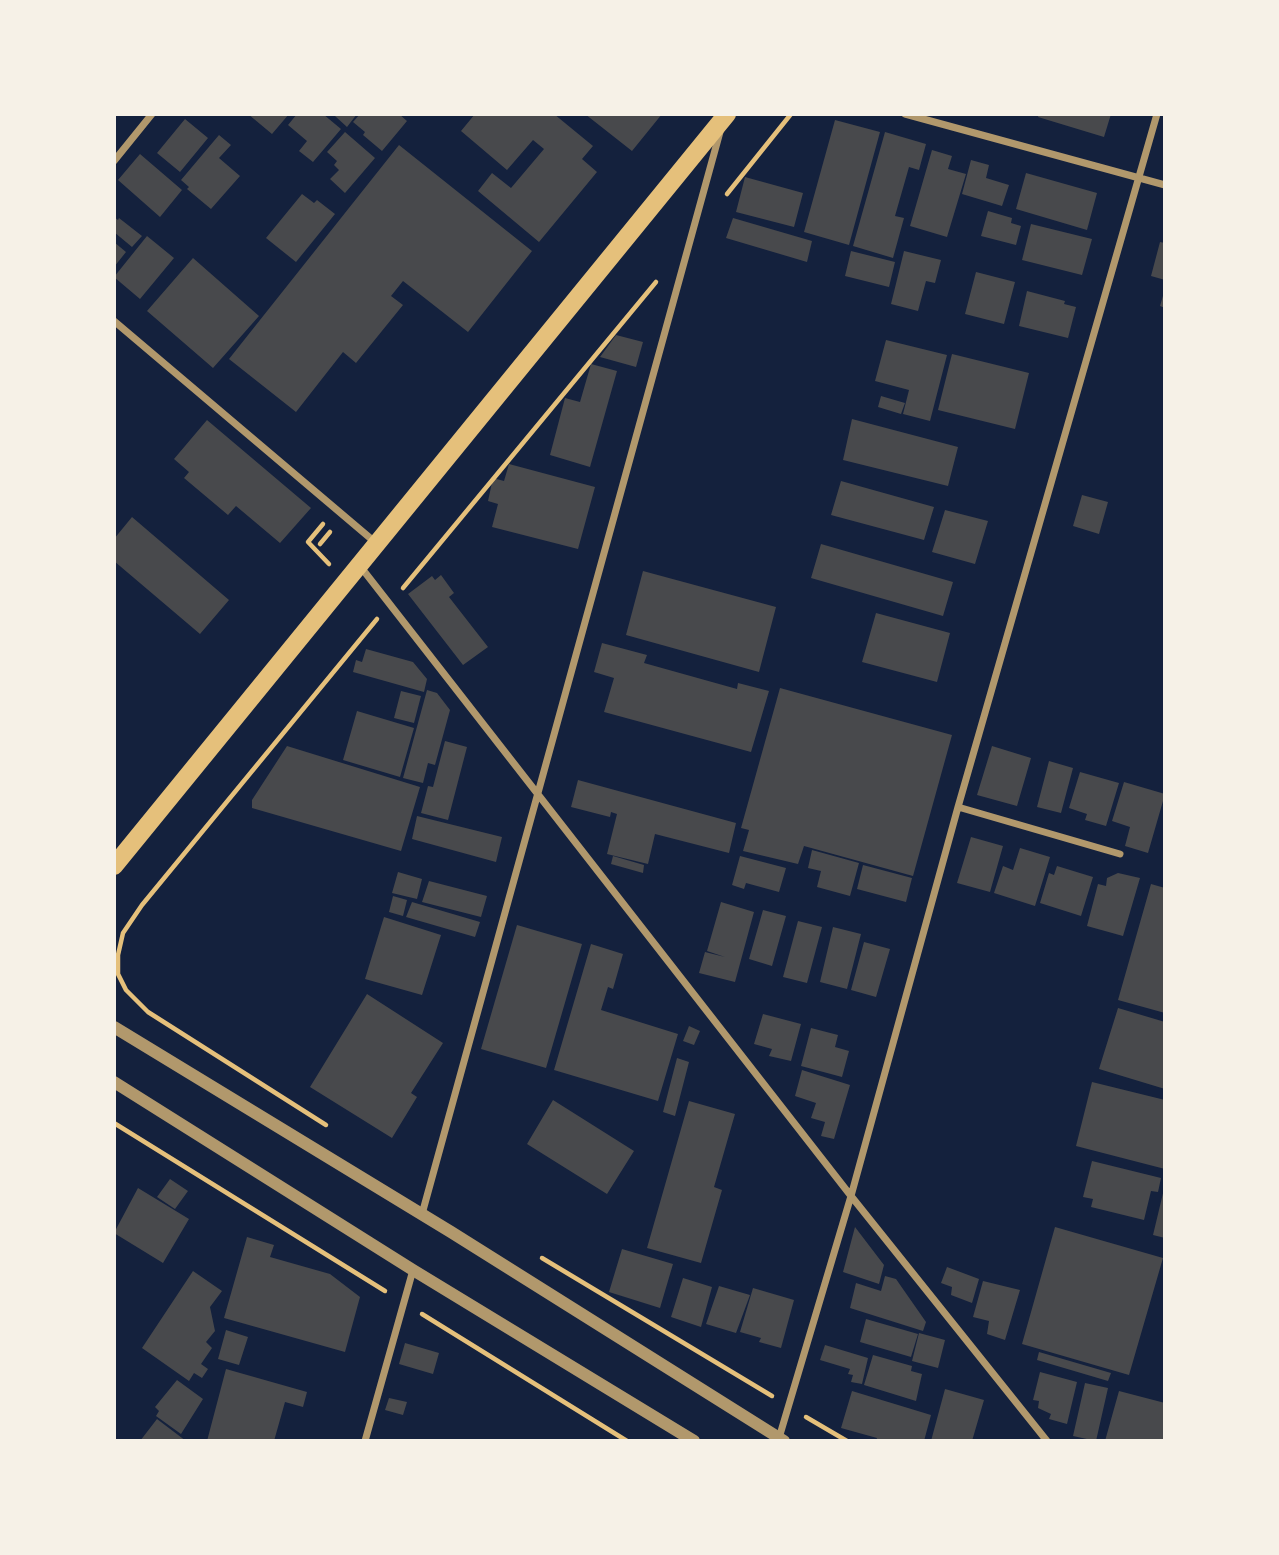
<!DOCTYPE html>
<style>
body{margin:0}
#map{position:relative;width:1279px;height:1555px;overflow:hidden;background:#14213d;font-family:Helvetica,sans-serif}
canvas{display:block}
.frame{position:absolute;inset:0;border:116px solid #f6f1e7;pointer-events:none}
</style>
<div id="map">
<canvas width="1279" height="1555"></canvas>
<div class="frame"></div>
</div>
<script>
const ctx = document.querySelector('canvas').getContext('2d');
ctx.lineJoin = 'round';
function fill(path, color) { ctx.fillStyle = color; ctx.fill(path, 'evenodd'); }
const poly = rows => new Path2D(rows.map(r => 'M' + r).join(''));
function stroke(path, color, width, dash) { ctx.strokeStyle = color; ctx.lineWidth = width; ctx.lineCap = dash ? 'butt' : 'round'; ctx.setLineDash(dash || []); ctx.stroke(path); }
const building = poly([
 [248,114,289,114,272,134],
 [297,114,323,114,341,129,313,162,299,151,307,141,288,125],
 [337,114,357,114,347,127,335,116],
 [360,114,399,114,407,121,382,151,363,135,365,132,353,122],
 [475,114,554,114,593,146,582,159,597,172,539,242,478,191,492,173,511,188,544,149,533,140,507,170,461,131],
 [585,114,662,114,632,151],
 [1039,114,1111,114,1104,137,1038,117],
 [185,119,208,138,180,172,157,153],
 [835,120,880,132,849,245,804,232],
 [345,132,375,158,345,193,330,179,339,170,334,165,337,161,327,152],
 [885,132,926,144,919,170,909,167,895,216,904,218,893,258,853,246],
 [219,135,231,145,219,158,240,176,211,209,187,189,189,187,181,180],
 [399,145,532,251,468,332,403,281,391,296,403,305,356,363,343,352,296,412,229,359],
 [932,150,952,156,948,169,966,174,947,237,910,226],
 [140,154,182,190,160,217,118,180],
 [971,160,989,165,986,178,1009,185,1002,206,962,194],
 [1026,173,1097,193,1087,230,1016,209],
 [745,177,803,193,794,227,736,212],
 [302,194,314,203,317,200,335,214,296,262,266,238],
 [988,211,1012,218,1011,223,1021,226,1016,245,981,236],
 [114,217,118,220,119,218,142,236,132,247,114,232],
 [733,218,812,241,807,262,726,238],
 [1031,224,1092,239,1082,275,1022,260],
 [147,236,174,258,140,299,114,277],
 [114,242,126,252,114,267],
 [1160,242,1165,243,1165,280,1151,276],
 [851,251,895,262,889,287,845,276],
 [904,251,941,260,935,283,926,281,918,311,891,304],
 [193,258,259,316,213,368,147,311],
 [976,272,1015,282,1004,324,965,314],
 [1165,289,1165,308,1160,306],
 [1027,291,1065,301,1064,304,1076,307,1068,338,1019,326],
 [616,335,643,342,636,367,600,357],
 [886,340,947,355,930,421,903,414,909,390,875,381],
 [952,354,1029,373,1015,429,938,410],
 [591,364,617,371,590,467,550,455,565,398,580,402],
 [881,396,905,403,901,414,878,407],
 [852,419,958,447,948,486,843,460],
 [207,420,311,508,280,543,236,506,228,515,184,478,189,472,174,459],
 [509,464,595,487,578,549,492,527,498,504,488,501,493,478,504,481],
 [841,481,934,507,924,540,831,515],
 [1082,495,1108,502,1099,534,1073,526],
 [945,510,988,521,975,564,932,552],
 [132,517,229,600,200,634,114,561,114,539],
 [821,544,953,582,943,616,811,578],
 [643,571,776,607,759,672,626,635],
 [441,575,454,593,449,597,488,647,463,665,408,594,432,576,435,580],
 [876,613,950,633,937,682,862,662],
 [602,643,647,655,644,663,737,689,738,683,769,691,751,752,604,712,614,678,594,672],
 [366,649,413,662,427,679,424,692,353,672,356,660,362,662],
 [780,688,952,735,913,876,804,846,798,864,743,851,749,830,741,828],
 [427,690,437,693,450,710,435,765,428,763,423,783,403,778],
 [401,691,421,696,414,723,394,718],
 [357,711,414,728,400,777,343,760],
 [445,741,467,747,448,820,421,813,428,786,433,787],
 [287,746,420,787,401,851,252,808,252,800],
 [992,746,1031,758,1017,806,977,795],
 [1049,761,1073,768,1061,813,1037,807],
 [1080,772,1119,783,1106,826,1085,820,1087,814,1069,808],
 [578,780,736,823,729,853,655,834,648,864,607,854,617,814,611,812,610,817,571,807],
 [1124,782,1165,794,1148,853,1125,846,1130,827,1112,821],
 [417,816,502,837,496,862,412,839],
 [971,837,1003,846,990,892,957,883],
 [1020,848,1050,857,1035,906,994,893,1003,866,1013,870],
 [812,850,859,863,850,896,817,887,821,871,808,868],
 [613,856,644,865,643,873,611,864],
 [740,856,786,868,779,892,746,883,744,889,732,885],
 [863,865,912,878,906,902,857,889],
 [1057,866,1093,877,1081,916,1040,903,1049,873,1054,875],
 [398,872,422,879,417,899,392,893],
 [1118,873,1140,878,1123,936,1087,926,1098,884,1106,886,1107,878],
 [429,881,487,896,481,917,422,902],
 [1151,884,1165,888,1165,1013,1118,1000],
 [393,896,407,900,403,916,389,912],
 [412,902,480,922,475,937,406,917],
 [721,902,754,912,735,982,699,973,705,952,725,957,707,951],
 [763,910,786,916,772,966,749,959],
 [384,917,441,935,422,995,365,979],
 [798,921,822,927,807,983,783,977],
 [517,925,582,944,546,1068,481,1049],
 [833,927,861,934,847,989,820,982],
 [864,942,890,949,876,997,851,990],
 [591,944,623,954,613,989,608,987,601,1010,678,1034,658,1101,554,1070],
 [367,994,443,1043,411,1093,417,1097,392,1138,310,1087],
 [1118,1008,1165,1022,1165,1089,1099,1069],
 [763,1014,801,1024,791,1061,769,1056,772,1049,754,1044],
 [689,1026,700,1031,694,1045,683,1041],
 [811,1028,838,1035,835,1047,849,1051,842,1077,801,1066],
 [677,1058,689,1062,675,1116,663,1112],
 [802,1070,850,1085,834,1139,821,1136,825,1122,811,1118,816,1103,795,1096],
 [1092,1082,1165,1100,1165,1169,1076,1146],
 [553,1100,634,1151,607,1194,527,1144],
 [689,1101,735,1114,714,1187,722,1190,701,1263,647,1248],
 [1092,1161,1161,1178,1158,1192,1151,1191,1144,1220,1091,1207,1093,1199,1083,1197],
 [170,1179,188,1191,175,1209,157,1197],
 [138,1188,189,1219,163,1263,114,1233],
 [1164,1189,1165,1189,1165,1238,1153,1235],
 [855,1227,884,1265,879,1284,843,1272],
 [1055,1227,1163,1258,1129,1375,1022,1344],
 [247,1237,274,1245,270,1257,330,1274,360,1297,345,1352,224,1318],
 [622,1249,673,1264,660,1308,609,1292],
 [947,1267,979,1279,972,1303,951,1295,952,1287,941,1283],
 [193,1271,222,1291,210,1307,215,1331,206,1342,212,1348,201,1364,208,1369,202,1378,194,1373,189,1381,142,1348],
 [885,1276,896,1279,926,1322,923,1331,850,1308,856,1283,881,1291],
 [683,1278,712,1287,701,1327,671,1317],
 [983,1281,1020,1290,1005,1340,987,1334,989,1321,973,1317],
 [719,1286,750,1295,736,1333,706,1324],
 [753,1288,794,1300,781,1348,759,1342,761,1338,740,1332],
 [866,1319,918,1334,911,1357,860,1342],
 [226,1330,248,1337,239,1365,218,1359],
 [919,1333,945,1340,938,1368,912,1361],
 [405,1343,439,1353,433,1374,399,1364],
 [825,1345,868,1358,862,1384,851,1382,853,1375,848,1374,850,1369,820,1360],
 [1039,1352,1111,1373,1108,1381,1037,1360],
 [873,1355,912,1366,911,1371,922,1374,916,1401,864,1385],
 [226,1369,307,1392,303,1407,285,1402,274,1441,207,1441],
 [1040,1372,1077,1382,1067,1424,1049,1419,1051,1414,1038,1408,1039,1401,1033,1400],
 [177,1380,203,1399,181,1434,156,1416,159,1411,155,1407],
 [1085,1383,1108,1388,1096,1441,1073,1436],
 [945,1389,984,1400,972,1441,931,1441],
 [852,1391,931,1415,924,1441,876,1441,877,1438,841,1428],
 [1119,1391,1165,1403,1165,1441,1105,1441],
 [389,1398,407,1402,403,1415,385,1410],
 [157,1419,186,1441,140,1441]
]);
const path = poly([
 [727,194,791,114],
 [323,524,308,542,329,564],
 [320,544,330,532],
 [403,588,656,282],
 [114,1123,385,1291],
 [326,1125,148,1012,126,990,118,974,118,955,123,933,142,905,377,619],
 [542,1258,772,1396],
 [422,1314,627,1441],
 [806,1417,847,1441]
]);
const minor = poly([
 [905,114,1165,185],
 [114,161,152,114],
 [114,321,376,543],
 [360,566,851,1196,1047,1441],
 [958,807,1120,854],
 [422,1214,720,132],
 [779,1438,851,1196,958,807,1157,114],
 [365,1441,413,1270]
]);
const tertiary = poly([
 [114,1027,451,1232,784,1441],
 [114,1082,413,1270,694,1441]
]);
const primary = poly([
 [114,866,727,114]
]);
fill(building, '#48494c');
stroke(path, '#e5c07b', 4.5);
stroke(minor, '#b1986c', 7);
stroke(tertiary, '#b1986c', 12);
stroke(primary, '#e5c07b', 18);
</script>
